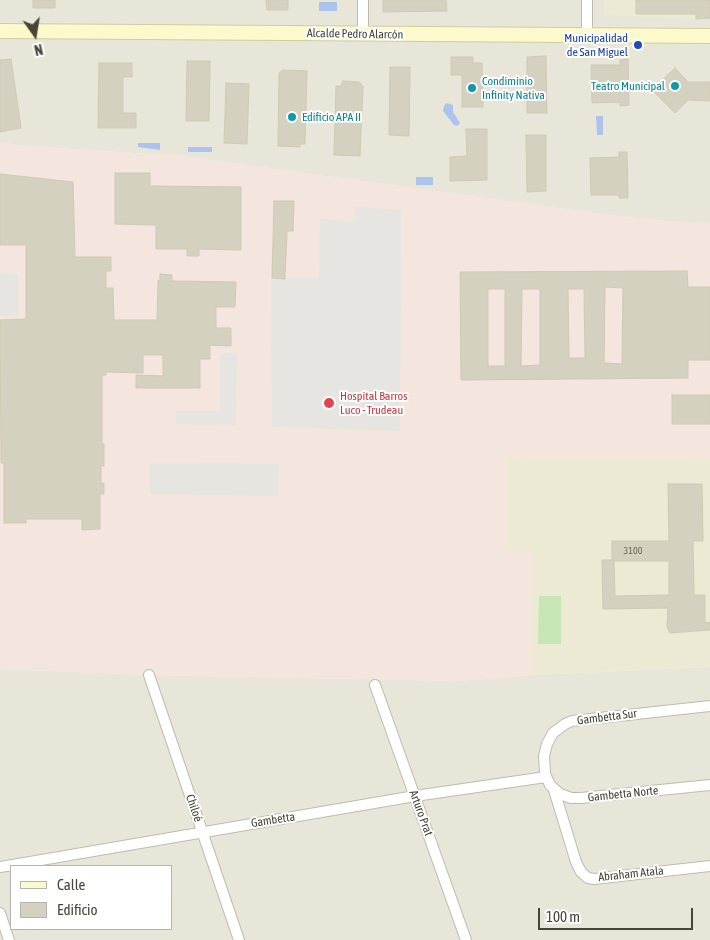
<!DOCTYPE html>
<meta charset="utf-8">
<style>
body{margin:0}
#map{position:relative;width:710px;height:940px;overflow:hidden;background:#f4f3ea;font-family:"Asap Condensed",sans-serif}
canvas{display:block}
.legend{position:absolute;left:10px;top:865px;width:162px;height:65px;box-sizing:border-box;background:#fff;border:1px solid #b5b4af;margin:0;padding:6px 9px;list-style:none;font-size:15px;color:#474438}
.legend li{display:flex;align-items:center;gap:10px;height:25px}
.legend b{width:25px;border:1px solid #b5b4af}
.north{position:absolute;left:10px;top:10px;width:50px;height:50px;-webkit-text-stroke:4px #fff;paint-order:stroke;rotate:167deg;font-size:14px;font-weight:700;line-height:20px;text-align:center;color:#474438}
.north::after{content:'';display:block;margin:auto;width:18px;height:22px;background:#474438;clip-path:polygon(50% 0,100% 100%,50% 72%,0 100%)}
.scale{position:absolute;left:538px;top:908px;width:155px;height:22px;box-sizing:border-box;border:2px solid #474438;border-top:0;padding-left:6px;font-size:15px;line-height:18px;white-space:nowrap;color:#474438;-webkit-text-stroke:4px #fff;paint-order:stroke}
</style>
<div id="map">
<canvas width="710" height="940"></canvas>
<ul class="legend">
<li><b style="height:6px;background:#fcf9cc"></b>Calle</li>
<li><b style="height:14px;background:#d5d1c0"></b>Edificio</li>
</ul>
<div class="north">N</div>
<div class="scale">100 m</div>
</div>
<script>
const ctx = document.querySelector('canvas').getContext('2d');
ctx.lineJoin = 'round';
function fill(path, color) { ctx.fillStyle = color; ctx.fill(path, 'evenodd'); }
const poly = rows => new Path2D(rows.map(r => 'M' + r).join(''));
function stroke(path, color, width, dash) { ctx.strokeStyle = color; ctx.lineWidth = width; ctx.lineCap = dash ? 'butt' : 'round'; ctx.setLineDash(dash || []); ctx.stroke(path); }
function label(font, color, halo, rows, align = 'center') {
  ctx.font = font + ' "Asap Condensed",sans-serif'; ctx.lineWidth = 4; ctx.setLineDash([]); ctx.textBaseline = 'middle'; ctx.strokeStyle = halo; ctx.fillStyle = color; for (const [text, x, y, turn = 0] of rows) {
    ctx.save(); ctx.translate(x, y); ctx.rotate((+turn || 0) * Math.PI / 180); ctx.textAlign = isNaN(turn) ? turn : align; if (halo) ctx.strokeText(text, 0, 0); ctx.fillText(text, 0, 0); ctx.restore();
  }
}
const residential = poly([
 [0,0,710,0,710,224,638,219,181,156,25,146,0,142],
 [710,667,710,940,0,940,0,669,149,675,461,681,531,675],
 [11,866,171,866,171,929,11,929]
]);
const education = poly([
 [604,0,695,0,696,19,604,15],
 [505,457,710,458,710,667,531,675,531,551,512,551,506,545]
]);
const medical = poly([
 [0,142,25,146,181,156,638,219,710,224,710,458,505,457,506,545,512,551,531,551,531,675,461,681,149,675,0,669]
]);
const green = poly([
 [539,596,561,596,561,644,538,644]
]);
const parking = poly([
 [355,207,401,210,400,431,272,427,271,278,319,278,320,219,354,221],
 [0,272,18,274,18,316,0,316],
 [220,353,237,353,236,425,176,424,176,411,220,411],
 [150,463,279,464,278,496,150,494]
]);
const water = poly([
 [319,2,337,2,337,11,319,11],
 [446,103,453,105,453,112,460,123,457,126,454,125,443,111,444,106],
 [596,116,603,116,603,135,597,135],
 [138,143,160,143,160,150,138,147],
 [188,147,212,147,212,152,188,152],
 [416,177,433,177,433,185,416,185]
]);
const building = poly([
 [33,0,55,0,55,8,33,8,33,0],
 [266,0,288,0,288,10,267,10,266,0],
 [383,0,446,0,447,11,383,12,383,0],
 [636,0,710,0,710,18,696,19,696,14,636,14,636,0],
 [546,56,547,113,527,113,527,57,546,56],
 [451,57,473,57,473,63,482,63,483,107,462,107,462,75,451,75,451,57],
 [11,59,21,128,0,132,0,60,11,59],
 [628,59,629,105,620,106,620,102,592,103,591,65,620,65,620,60,628,59],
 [187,61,210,61,209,121,186,121,187,61],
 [99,63,132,63,132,77,123,77,123,113,136,113,136,128,98,128,99,63],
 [390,67,410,67,409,136,389,135,390,67],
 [675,68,688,82,710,82,710,101,688,100,675,113,652,90,675,68],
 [283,70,307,71,305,144,300,144,300,147,278,146,279,73,283,70],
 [343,81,359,82,363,86,360,156,334,155,336,86,341,86,343,81],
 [226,83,249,84,247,144,224,143,226,83],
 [466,129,487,129,487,180,450,181,450,157,467,156,466,129],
 [526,135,546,135,546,191,527,192,526,135],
 [619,152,627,152,628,198,619,198,619,195,591,195,590,158,619,157,619,152],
 [115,173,150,173,150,186,241,187,241,250,199,249,199,256,187,256,187,249,156,249,156,225,115,224,115,173],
 [0,174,73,182,75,257,111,257,111,271,106,271,106,288,113,288,114,320,157,320,158,280,160,281,160,274,172,275,172,281,236,282,235,307,216,307,216,328,231,328,231,346,210,345,210,359,200,359,200,388,136,388,136,375,163,376,163,355,143,355,143,373,106,372,106,375,102,375,102,444,104,444,104,466,101,466,101,483,104,483,104,494,100,494,100,529,82,530,82,519,26,519,26,523,4,523,4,463,1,463,0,320,26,319,26,245,0,245,0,174],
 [274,201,294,201,293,231,287,231,285,279,272,278,274,201],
 [687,271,688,287,710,287,710,360,688,360,688,378,461,380,460,272,687,271],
 [605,287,623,288,622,364,604,363,605,287],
 [488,289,505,289,505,366,488,366,488,289],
 [522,289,540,289,540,365,521,366,522,289],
 [568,289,584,289,585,358,569,358,568,289],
 [672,395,710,395,710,424,672,424,672,395],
 [668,484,702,484,703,541,693,541,694,595,705,595,705,623,710,622,710,630,670,633,667,627,668,608,603,609,602,560,612,560,612,541,669,541,668,484],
 [614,561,669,561,669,595,615,596,614,561]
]);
const street = poly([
 [587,0,587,35],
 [363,34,363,0],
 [149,675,239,940],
 [375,685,466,940],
 [710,706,572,721,565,724,553,733,547,744,544,756,545,774,550,785,560,794,571,798,581,798,710,785],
 [554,790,576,862,581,872,588,878,594,879,710,866],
 [0,867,415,796,546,777],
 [0,913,9,940]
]);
const secondary = poly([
 [0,31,710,36]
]);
const markers = [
 [638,45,5,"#1a4fb4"],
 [675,86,5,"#0f9aa8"],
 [472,88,5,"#0f9aa8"],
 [292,117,5,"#0f9aa8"],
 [329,403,6,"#e0444e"]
];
const numberNames = [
 ["3100",633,551]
];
const streetNames = [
 ["Alcalde Pedro Alarcón",355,34,1],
 ["Gambetta Sur",607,717,-7],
 ["Gambetta Norte",623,794,-6],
 ["Chiloé",194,808,71],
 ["Arturo Prat",421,813,70],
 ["Gambetta",273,820,-9],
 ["Abraham Atala",631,874,-6]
];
const transitNames = [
 ["Municipalidad",628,38],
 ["de San Miguel",628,52]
];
const cultureNames = [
 ["Condiminio",482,81],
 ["Infinity Nativa",482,95],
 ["Teatro Municipal",665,86,"right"],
 ["Edificio APA II",302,117]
];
const healthNames = [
 ["Hospital Barros",340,396],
 ["Luco - Trudeau",340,410]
];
fill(residential, '#e8e6d8');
fill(education, '#ecead4');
fill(medical, '#f4e5de');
fill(green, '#c6e6b5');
fill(parking, '#e6e5e1');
fill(water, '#aac4ed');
fill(building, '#d5d1c0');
stroke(building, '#cfcab3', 1);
stroke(street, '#bfbcad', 12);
stroke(secondary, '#d1cd9c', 16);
stroke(street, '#fff', 10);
stroke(secondary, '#fcf9cc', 14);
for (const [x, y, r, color] of markers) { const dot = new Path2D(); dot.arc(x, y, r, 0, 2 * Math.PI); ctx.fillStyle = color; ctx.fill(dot); stroke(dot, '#fff', 2); }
label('10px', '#6a675a', null, numberNames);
label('12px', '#474438', '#fff', streetNames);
label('12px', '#164399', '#fff', transitNames, 'right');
label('12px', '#0d838f', '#fff', cultureNames, 'left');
label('12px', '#be3a42', '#fff', healthNames, 'left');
</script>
